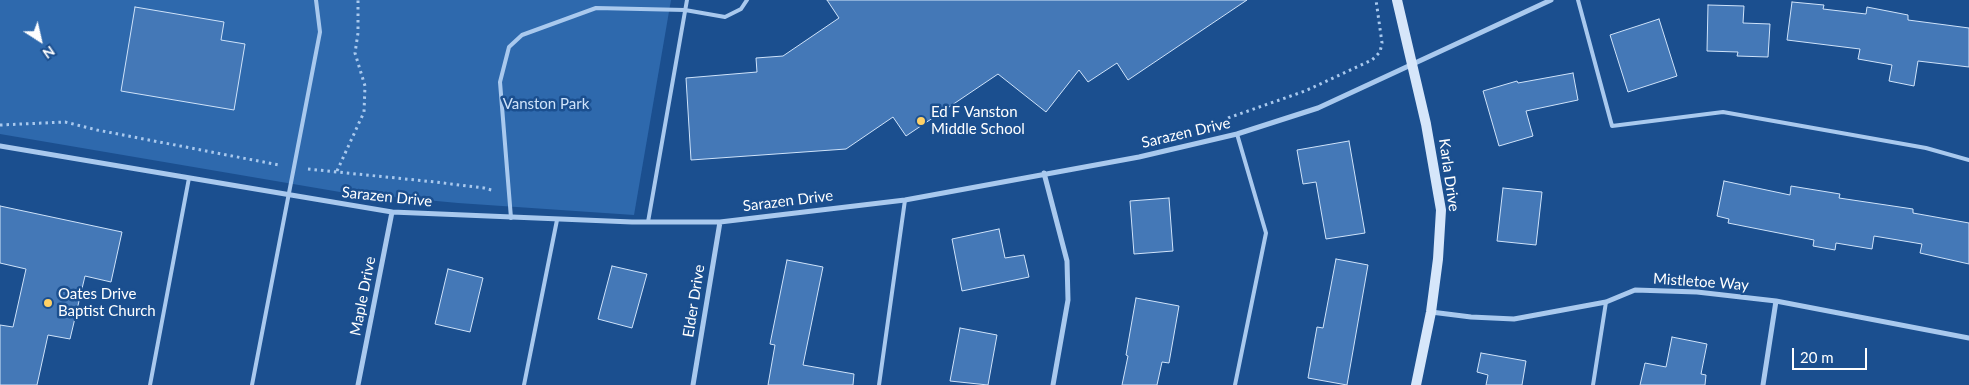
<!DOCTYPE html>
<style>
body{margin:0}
#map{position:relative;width:1969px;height:385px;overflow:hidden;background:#1b4f8f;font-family:Lato,sans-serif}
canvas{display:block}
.north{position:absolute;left:15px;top:15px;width:50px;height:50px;-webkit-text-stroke:4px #1b4f8f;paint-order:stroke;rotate:145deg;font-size:14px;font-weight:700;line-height:20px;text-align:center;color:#fff}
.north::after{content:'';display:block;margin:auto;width:18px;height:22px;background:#fff;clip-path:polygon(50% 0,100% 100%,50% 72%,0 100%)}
.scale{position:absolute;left:1792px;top:348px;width:75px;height:22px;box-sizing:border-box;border:2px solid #fff;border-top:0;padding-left:6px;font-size:15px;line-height:18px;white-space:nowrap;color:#fff;-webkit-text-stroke:4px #1b4f8f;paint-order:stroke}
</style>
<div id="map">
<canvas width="1969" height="385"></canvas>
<div class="north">N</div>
<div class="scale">20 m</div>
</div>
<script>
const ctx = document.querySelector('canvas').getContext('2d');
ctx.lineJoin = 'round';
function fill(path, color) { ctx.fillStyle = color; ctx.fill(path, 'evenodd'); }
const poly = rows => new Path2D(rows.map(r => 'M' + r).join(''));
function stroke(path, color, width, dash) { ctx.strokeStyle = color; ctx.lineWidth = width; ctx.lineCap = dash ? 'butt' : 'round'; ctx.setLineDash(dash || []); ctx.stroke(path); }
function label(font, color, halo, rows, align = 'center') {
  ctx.font = font + ' Lato,sans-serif'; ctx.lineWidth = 5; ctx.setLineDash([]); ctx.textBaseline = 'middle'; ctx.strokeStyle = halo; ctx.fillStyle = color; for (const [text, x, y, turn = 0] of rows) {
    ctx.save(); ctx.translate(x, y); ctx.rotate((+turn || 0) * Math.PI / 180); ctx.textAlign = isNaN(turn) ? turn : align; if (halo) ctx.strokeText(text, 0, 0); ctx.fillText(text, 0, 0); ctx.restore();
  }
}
const green = poly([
 [0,0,671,0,634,215,458,203,340,192,0,134]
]);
const building = poly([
 [827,0,1247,0,1128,80,1117,63,1088,82,1079,70,1046,112,998,74,906,136,893,117,846,149,691,160,686,78,757,72,756,58,783,56,839,18,827,0],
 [1792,2,1824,5,1823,9,1866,14,1867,7,1908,15,1908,20,1969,28,1969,67,1918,61,1914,86,1889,81,1892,65,1858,59,1860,49,1787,40,1792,2],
 [1708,5,1744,6,1743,23,1770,24,1768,57,1737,56,1738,52,1707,51,1708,5],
 [135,7,224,22,221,40,245,44,234,110,121,91,135,7],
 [1659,19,1677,76,1628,92,1610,35,1659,19],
 [1573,73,1578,100,1526,111,1533,136,1499,146,1483,91,1517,81,1518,83,1573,73],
 [1349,141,1365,233,1326,239,1316,182,1303,184,1297,150,1349,141],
 [1724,181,1790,195,1791,186,1840,194,1839,198,1913,209,1913,213,1969,223,1969,264,1920,253,1922,244,1874,236,1872,249,1836,243,1835,250,1813,246,1814,240,1728,223,1729,219,1717,216,1724,181],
 [1503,188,1542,192,1536,245,1497,241,1503,188],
 [1169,198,1173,251,1134,254,1130,201,1169,198],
 [0,206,122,232,111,282,85,276,70,339,48,335,37,385,0,385,0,325,13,327,26,269,0,263,0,206],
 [999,229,1005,258,1024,255,1029,277,962,291,952,239,999,229],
 [1336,259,1368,265,1347,385,1308,378,1317,327,1323,328,1336,259],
 [787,260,823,267,803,365,854,374,853,385,768,385,775,345,770,344,787,260],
 [612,266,647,274,632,328,598,319,612,266],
 [448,269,483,278,470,332,435,324,448,269],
 [1136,298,1179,306,1169,363,1162,362,1157,385,1122,385,1128,356,1126,355,1136,298],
 [960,328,997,335,988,385,950,381,960,328],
 [1672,337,1707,344,1701,374,1706,375,1705,385,1640,385,1645,363,1666,367,1672,337],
 [1481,353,1526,361,1522,385,1486,385,1488,375,1477,372,1481,353]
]);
const path = poly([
 [1228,118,1305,91,1372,60,1380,52,1382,43,1376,0],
 [0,125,65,122,97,130,279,165],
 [308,169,435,182,484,188,495,191],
 [337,171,364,112,365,86,355,53,358,33,358,0]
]);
const lane = poly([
 [1578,0,1612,126,1723,112,1926,148,1969,160],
 [511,218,500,82,509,47,522,35,596,8,685,10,725,17,741,9,747,0],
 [648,222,687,0],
 [150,385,189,178],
 [252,385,320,32,316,0],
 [524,385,557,220],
 [879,385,905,200],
 [1235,385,1266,233,1237,134],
 [1593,385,1606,302]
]);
const street = poly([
 [0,146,392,212,632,222,720,222,905,200,1139,157,1237,134,1318,108,1551,0],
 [1044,173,1067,261,1068,300,1053,385],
 [1431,312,1471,317,1514,319,1606,302,1635,290,1697,292,1776,301,1969,338],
 [358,385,392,212],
 [693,385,720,222],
 [1763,385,1776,301]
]);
const secondary = poly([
 [1397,0,1426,124,1441,210,1438,259,1431,312,1416,385]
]);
const markers = [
 [921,121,5,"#ffd166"],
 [48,303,5,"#ffd166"]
];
const parkNames = [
 ["Vanston Park",546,104]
];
const poiNames = [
 ["Ed F Vanston",931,112],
 ["Middle School",931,129],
 ["Oates Drive",58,294],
 ["Baptist Church",58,311]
];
const streetNames = [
 ["Sarazen Drive",1186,133,-13],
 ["Karla Drive",1449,175,82],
 ["Sarazen Drive",387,197,6],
 ["Sarazen Drive",788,201,-7],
 ["Mistletoe Way",1701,282,4],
 ["Maple Drive",363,296,-79],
 ["Elder Drive",694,301,-81]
];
fill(green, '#2e69ad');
fill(building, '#4478b7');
stroke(building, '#cfe3fa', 1);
stroke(path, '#a9c9ee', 3, [2.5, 4]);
stroke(lane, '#a9c9ee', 4);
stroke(street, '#a9c9ee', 5);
stroke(secondary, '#d6e6fa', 10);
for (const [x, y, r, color] of markers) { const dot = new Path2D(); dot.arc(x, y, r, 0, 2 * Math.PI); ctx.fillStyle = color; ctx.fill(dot); stroke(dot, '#1b4f8f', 2); }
label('15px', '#cfe3fa', '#1b4f8f', parkNames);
label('15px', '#fff', '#1b4f8f', poiNames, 'left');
label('15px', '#fff', '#1b4f8f', streetNames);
</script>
